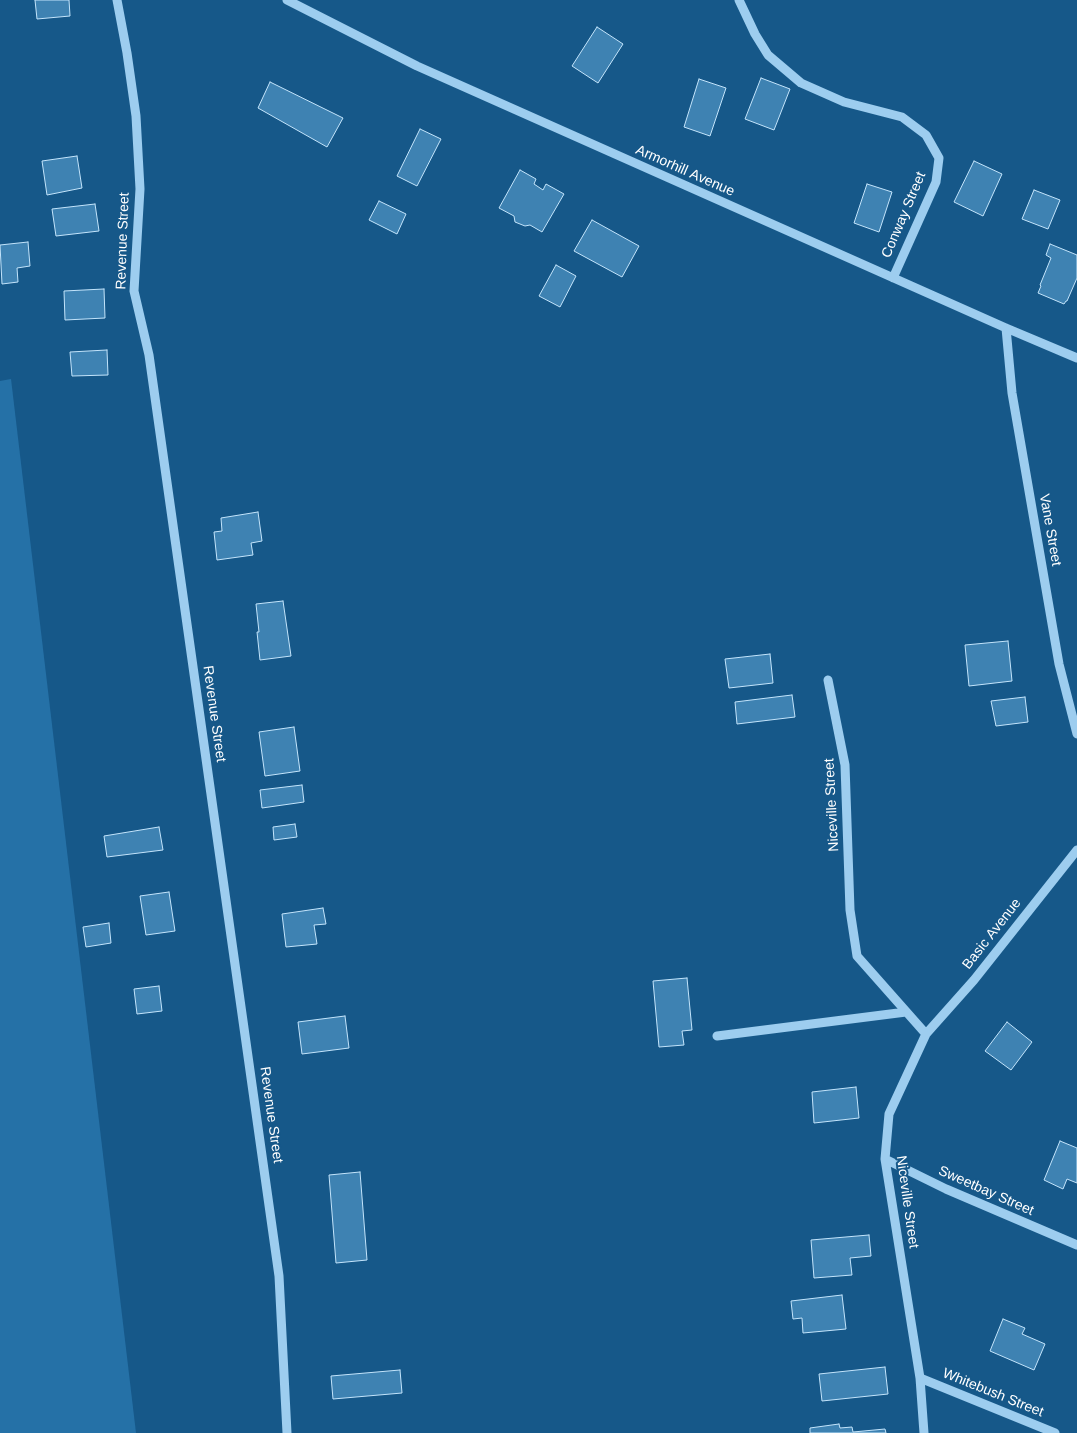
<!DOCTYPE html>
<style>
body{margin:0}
canvas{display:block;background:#165889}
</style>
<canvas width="1077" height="1433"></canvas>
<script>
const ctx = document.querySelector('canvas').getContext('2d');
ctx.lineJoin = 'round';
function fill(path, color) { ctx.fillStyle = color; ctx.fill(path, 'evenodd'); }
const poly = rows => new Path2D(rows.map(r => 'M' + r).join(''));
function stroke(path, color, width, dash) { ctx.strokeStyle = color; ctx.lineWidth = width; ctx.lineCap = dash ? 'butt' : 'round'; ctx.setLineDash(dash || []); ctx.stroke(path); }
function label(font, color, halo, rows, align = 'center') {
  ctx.font = font + ' Arial,sans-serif'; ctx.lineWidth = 4; ctx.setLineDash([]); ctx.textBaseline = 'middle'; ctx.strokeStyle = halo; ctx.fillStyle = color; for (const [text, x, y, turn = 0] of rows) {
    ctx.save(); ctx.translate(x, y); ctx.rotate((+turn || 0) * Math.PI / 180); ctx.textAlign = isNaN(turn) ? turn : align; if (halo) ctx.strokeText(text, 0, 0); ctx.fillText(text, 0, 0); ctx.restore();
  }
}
const green = poly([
 [11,379,136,1433,0,1433,0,381]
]);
const building = poly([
 [35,0,69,0,70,16,37,19,35,0],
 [597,27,623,44,598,83,572,66,597,27],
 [761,78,790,89,774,130,745,119,761,78],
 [699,79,726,88,710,136,684,127,699,79],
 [270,82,343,118,327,147,258,108,270,82],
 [420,129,441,139,417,186,397,176,420,129],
 [77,156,82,188,47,195,42,161,77,156],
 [974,161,1002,174,983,216,954,202,974,161],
 [520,170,536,179,534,184,543,190,546,184,564,194,542,232,530,225,525,226,515,222,514,216,499,208,520,170],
 [867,184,892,192,879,232,854,223,867,184],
 [1034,190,1060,200,1048,229,1022,219,1034,190],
 [379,201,406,214,397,234,369,220,379,201],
 [95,204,99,231,56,236,52,209,95,204],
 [592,220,639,246,622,277,574,251,592,220],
 [28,242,30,266,17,268,18,282,2,284,0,245,28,242],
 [1050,244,1077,255,1077,278,1067,301,1066,301,1064,304,1038,293,1041,286,1040,285,1051,258,1046,255,1050,244],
 [556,265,576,276,560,307,539,296,556,265],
 [104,289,105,318,65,320,64,291,104,289],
 [107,350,108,375,72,376,70,352,107,350],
 [258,512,262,541,251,543,253,555,217,560,214,532,222,531,221,518,258,512],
 [283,601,291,656,260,660,257,632,259,632,256,604,283,601],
 [1008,641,1012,681,969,686,965,645,1008,641],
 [770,654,773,683,729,688,725,659,770,654],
 [792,695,795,717,737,724,735,702,792,695],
 [1025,697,1028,722,996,726,991,701,1025,697],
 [294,727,300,771,265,776,259,732,294,727],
 [302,785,304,802,262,808,260,790,302,785],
 [295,824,297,837,274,840,273,827,295,824],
 [159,827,163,850,107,857,104,836,159,827],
 [169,892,175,931,146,935,140,896,169,892],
 [323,908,326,924,314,925,317,944,286,947,282,914,323,908],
 [109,923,111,943,86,947,83,927,109,923],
 [687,978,692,1030,682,1031,684,1045,659,1047,653,981,687,978],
 [159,986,162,1011,137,1014,134,989,159,986],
 [345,1016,349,1048,302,1054,298,1022,345,1016],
 [1007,1022,1032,1042,1011,1070,985,1051,1007,1022],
 [856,1087,859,1118,814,1123,812,1092,856,1087],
 [1060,1141,1077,1148,1077,1183,1067,1179,1063,1189,1044,1180,1060,1141],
 [360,1172,367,1260,336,1263,329,1175,360,1172],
 [869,1235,871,1256,850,1258,852,1275,814,1278,811,1240,869,1235],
 [842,1295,846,1329,803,1333,802,1318,793,1319,791,1301,842,1295],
 [1003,1319,1025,1328,1022,1334,1045,1344,1034,1370,990,1351,1003,1319],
 [885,1367,888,1394,822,1401,819,1374,885,1367],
 [400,1370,402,1393,333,1399,331,1376,400,1370],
 [839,1424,840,1428,852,1427,853,1432,885,1429,886,1433,810,1433,810,1428,839,1424]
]);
const minor = poly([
 [117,0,127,53,136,116,140,189,134,291,149,355,279,1276,287,1433],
 [287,0,417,66,1006,328,1077,358],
 [739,0,755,34,768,55,801,83,844,102,902,117,926,135,939,158,936,182,893,278],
 [1006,328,1012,393,1059,664,1077,734],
 [828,680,845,765,850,910,857,956,926,1034,889,1114,885,1159,920,1378,924,1433],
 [926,1034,974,980,1077,850],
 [717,1036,906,1012],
 [885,1159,946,1189,1077,1245],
 [920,1378,1055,1433]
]);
const streetNames = [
 ["Armorhill Avenue",685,171,24],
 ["Conway Street",904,215,-67],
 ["Revenue Street",123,241,-88],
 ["Vane Street",1050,530,80],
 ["Revenue Street",214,714,82],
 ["Niceville Street",832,805,-93],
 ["Basic Avenue",992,934,-52],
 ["Revenue Street",271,1115,82],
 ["Sweetbay Street",986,1191,24],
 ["Niceville Street",907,1202,82],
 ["Whitebush Street",993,1393,22]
];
fill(green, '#2571a7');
fill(building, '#3e82b2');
stroke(building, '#c3e4fb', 1);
stroke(minor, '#9dcdef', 9);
label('14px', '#fff', '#165889', streetNames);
</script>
